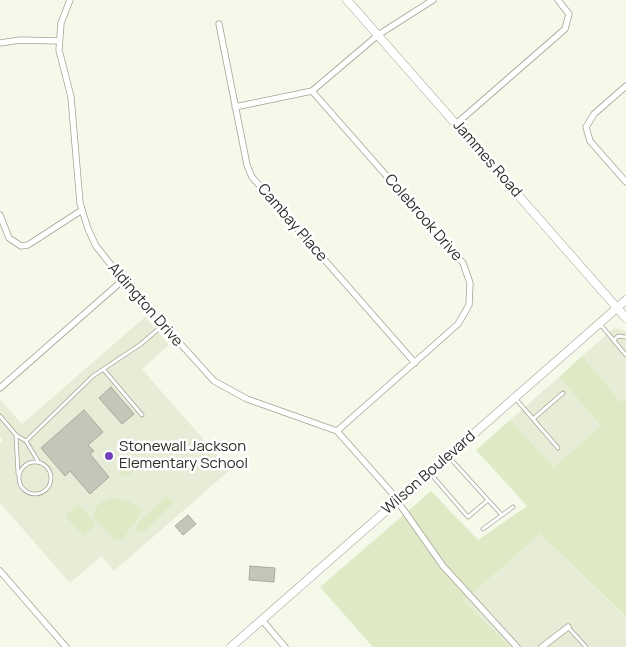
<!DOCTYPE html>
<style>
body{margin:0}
canvas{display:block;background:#f5f9ea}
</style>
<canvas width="626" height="647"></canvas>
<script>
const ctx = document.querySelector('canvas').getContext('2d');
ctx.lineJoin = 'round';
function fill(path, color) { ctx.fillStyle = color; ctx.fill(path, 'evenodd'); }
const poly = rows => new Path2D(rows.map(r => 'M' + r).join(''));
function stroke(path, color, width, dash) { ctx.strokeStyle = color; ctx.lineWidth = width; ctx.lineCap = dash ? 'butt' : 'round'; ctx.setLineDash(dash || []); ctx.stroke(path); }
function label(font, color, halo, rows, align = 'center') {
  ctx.font = font + ' Manrope,sans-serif'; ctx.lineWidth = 5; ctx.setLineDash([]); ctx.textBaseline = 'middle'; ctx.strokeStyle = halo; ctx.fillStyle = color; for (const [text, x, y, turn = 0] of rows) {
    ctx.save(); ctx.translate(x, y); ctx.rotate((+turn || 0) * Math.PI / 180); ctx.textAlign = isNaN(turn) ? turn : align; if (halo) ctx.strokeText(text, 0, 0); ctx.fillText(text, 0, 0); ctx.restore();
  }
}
const built = poly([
 [145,317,169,345,142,369,230,470,114,571,102,556,70,583,0,503,0,443,3,440,0,437,0,399,22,424],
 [614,328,626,331,626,398,621,402,582,356],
 [559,377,601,426,554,467,510,420],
 [540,534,626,618,626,647,511,647,464,601]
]);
const green = poly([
 [582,356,621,402,626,398,626,617,540,534,464,601,511,647,373,647,320,587,431,491,478,540,527,506,476,450,510,420,554,467,601,426,559,377],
 '119 469a7 7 0 1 1 14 0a7 7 0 1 1-14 0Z',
 [167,496,173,503,145,531,138,533,136,528,139,522],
 [110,498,128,501,143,510,123,539,116,540,93,518,95,509,100,503],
 [78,504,96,524,83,536,65,516]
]);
const building = poly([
 [111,387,134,414,122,424,99,398,111,387],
 [84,410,103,432,88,445,94,451,90,454,109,477,90,494,70,471,65,476,41,448,84,410],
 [188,515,196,524,183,535,175,526,188,515],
 [250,566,275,568,274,582,249,580,250,566]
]);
const lane = poly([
 [600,324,626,355],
 [614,340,618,336,626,337],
 [104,370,142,415],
 [515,398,558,448],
 [0,416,16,435,26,441,38,461],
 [533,419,563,393],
 [16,436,18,474],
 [26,441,93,376,141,344,163,325],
 '19 478a16 16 0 1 1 32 0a16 16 0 1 1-32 0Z',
 [430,473,468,517,488,500,449,457],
 [488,500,502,515],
 [483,529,513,507],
 [568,627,586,647]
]);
const street = poly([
 [70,0,61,23,59,50,71,97,80,203,88,229,96,246,123,280,214,381,247,399,337,431,391,492,443,566,517,647],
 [219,24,247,165,252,177,415,363],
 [0,43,20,40,59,41],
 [626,86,594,114,586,127,590,141,626,182],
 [312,91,463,263,470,283,469,305,458,324,337,431],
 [235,107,312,91,378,35,433,0],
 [456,124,565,29,569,14,558,0],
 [0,215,9,238,21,246,28,245,82,210],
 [0,388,123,280],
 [0,571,66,647],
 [262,620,285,647],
 [542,647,568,627]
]);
const secondary = poly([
 [347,0,626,318],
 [231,647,626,300]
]);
const markers = [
 [109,456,5,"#7241b9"]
];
const streetNames = [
 ["Jammes Road",487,159,49],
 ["Colebrook Drive",423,218,49],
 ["Cambay Place",292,223,49],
 ["Aldington Drive",145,305,49],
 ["Wilson Boulevard",429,473,-41]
];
const poiNames = [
 ["Stonewall Jackson",119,447],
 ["Elementary School",119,464]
];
fill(built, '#e7ecd6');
fill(green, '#e0e9c5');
fill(building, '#c3c6b8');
stroke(building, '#a7aa9c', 1);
stroke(lane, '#a0a496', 4.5);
stroke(street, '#a0a496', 7);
stroke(secondary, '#a0a496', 9);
stroke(lane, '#fff', 3);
stroke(street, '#fff', 5.5);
stroke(secondary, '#fff', 8);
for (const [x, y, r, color] of markers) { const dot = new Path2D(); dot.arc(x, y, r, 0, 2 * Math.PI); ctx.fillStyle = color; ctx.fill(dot); stroke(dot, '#fff', 2); }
label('15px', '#2c2d28', '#fff', streetNames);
label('15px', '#2c2d28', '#fff', poiNames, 'left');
</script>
